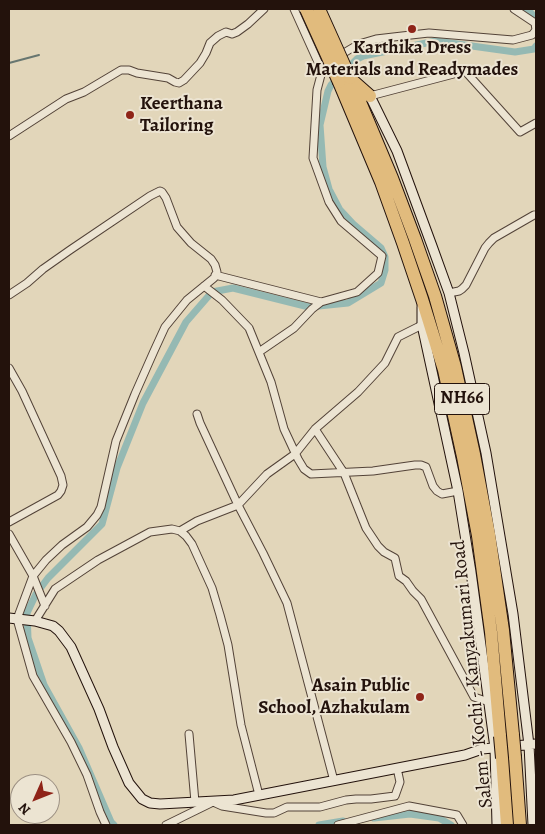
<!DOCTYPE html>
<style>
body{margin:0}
#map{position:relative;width:545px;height:834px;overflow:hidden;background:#e2d6ba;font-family:Alegreya,serif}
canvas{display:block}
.frame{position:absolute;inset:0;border:10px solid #23120c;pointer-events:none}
.north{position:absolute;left:10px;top:774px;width:50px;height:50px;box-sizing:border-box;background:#ece4d2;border:1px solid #9c9083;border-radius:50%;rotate:226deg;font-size:14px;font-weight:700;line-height:20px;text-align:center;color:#23120c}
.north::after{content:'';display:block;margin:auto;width:18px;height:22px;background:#8f2418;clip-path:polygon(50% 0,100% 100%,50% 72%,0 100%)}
</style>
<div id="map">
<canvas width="545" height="834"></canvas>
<div class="frame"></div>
<div class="north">N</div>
</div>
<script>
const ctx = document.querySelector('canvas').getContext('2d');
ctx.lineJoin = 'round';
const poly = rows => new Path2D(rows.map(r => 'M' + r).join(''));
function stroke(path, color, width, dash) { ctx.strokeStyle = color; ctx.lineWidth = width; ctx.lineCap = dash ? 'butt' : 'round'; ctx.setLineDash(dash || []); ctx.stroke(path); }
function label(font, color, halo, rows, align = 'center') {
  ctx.font = font + ' Alegreya,serif'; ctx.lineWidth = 4; ctx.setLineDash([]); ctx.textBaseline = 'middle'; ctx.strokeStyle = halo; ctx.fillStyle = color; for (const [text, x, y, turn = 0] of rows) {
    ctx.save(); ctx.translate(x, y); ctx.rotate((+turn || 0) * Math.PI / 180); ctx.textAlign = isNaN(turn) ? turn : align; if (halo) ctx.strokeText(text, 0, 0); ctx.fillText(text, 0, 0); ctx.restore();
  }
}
const stream = poly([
 [9,63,39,55]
]);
const canal = poly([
 [523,9,531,13,536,19],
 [374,818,410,814,439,818,451,825],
 [114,825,111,822,79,748,44,685,28,638,27,613,36,594,48,578,102,524,117,468,143,403,186,322,212,292,233,288,309,307,348,303,381,283,385,270,385,257,381,248,353,224,340,210,329,189,323,167,320,125,328,91,331,85,357,59,363,56,436,41,515,52,534,49,536,46],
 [319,825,343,821]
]);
const street = poly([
 [337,57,359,44,376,39,402,36,429,33,513,40,532,35,536,30,535,23,514,9],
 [370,96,465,71,520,132,536,123],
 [9,136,66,99,84,92,121,70,129,70,137,73,168,78,175,82,179,83,184,80,200,63,206,53,210,43,218,36,226,32,232,34,237,32,248,24,264,9],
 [215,275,321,302,357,292,378,273,382,256,341,221,329,202,313,158,317,90,322,71,294,9],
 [204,286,222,300,249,328,271,382,284,429,298,459,304,469,311,474,373,471,415,465,421,465,426,467,433,486,437,491,442,494,458,491],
 [449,293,459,291,462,289,466,285,485,248,489,243,494,238,534,215],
 [9,295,27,283,43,269,70,250,150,196,160,191,162,192,166,198,177,227,191,243,211,259,215,265,217,272,214,278,187,300,165,327,154,351,135,394,116,441,101,507,97,515,87,527,62,545,46,560,33,576,17,619,33,676,71,742,87,775,100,812,106,825],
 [259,352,294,328,312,309,321,302],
 [9,368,22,391,61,476,63,485,61,491,58,495,9,522],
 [197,414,200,423,238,505,263,553,287,603,334,781],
 [315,429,344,473,366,528,378,546,384,552,395,558,399,576,406,581,413,591,421,599,474,697,489,702],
 [180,531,197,521,238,505,267,474,295,454,315,429,358,392,385,363,398,337,422,325],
 [9,534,33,576,45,606],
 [35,621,55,589,98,560,150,532,172,529,180,531,186,536,192,544,212,588,220,615,228,645,241,725,259,795],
 [189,734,195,802],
 [166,825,213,802,222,806,266,813,274,813,287,807,320,807,346,800,356,799,371,799,395,796,400,782,397,768],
 [338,825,409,806,457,815,463,825]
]);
const secondary = poly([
 [370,96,397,151,432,246,449,293,464,353,486,453,513,614,529,745,533,825],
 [422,307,422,325,458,491,471,572,495,748,497,825],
 [9,618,35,621,53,626,59,631,71,647,99,709,113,747,129,783,142,799,150,803,160,804,234,800,465,755,482,749,536,744]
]);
const highway = poly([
 [350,78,392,178,415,239,435,296,455,367,474,454,489,534,503,630,513,735],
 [353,81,370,96],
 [339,82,381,182,403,243,422,299,444,370,463,457,478,536,491,632,500,736],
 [515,757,520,825],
 [502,758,507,825]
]);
const highwayBridge = poly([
 [306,9,339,82],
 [319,9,350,78],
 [513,735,515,757],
 [500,736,502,758]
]);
const markers = [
 [412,29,5,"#8f2418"],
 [130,115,5,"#8f2418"],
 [420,697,5,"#8f2418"]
];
const shields = [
 [462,399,55]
];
const shieldNames = [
 ["NH66",462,399]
];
const poiNames = [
 ["Karthika Dress",412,48],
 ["Materials and Readymades",412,70],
 ["Keerthana",140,104,"left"],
 ["Tailoring",140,126,"left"],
 ["Asain Public",410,686,"right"],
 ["School, Azhakulam",410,708,"right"]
];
const streetNames = [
 ["Salem - Kochi - Kanyakumari Road",473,674,-96]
];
stroke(stream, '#677670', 2);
stroke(canal, '#95b9b3', 7);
stroke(street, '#534338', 9);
stroke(secondary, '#23120c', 11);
stroke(highway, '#23120c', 14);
stroke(street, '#ece4d2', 7);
stroke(secondary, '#ece4d2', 9);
stroke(highway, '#e1bb7d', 12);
stroke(highwayBridge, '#23120c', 14, []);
stroke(highwayBridge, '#e1bb7d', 12);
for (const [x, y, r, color] of markers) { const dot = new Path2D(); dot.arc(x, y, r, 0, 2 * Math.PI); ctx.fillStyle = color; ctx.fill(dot); stroke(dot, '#ece4d2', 2); }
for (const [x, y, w] of shields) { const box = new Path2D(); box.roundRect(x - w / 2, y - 15.5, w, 31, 4); ctx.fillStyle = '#ece4d2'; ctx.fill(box); stroke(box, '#23120c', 1); }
label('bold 18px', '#23120c', null, shieldNames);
label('bold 19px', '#23120c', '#ece4d2', poiNames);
label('19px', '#23120c', '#ece4d2', streetNames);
</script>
